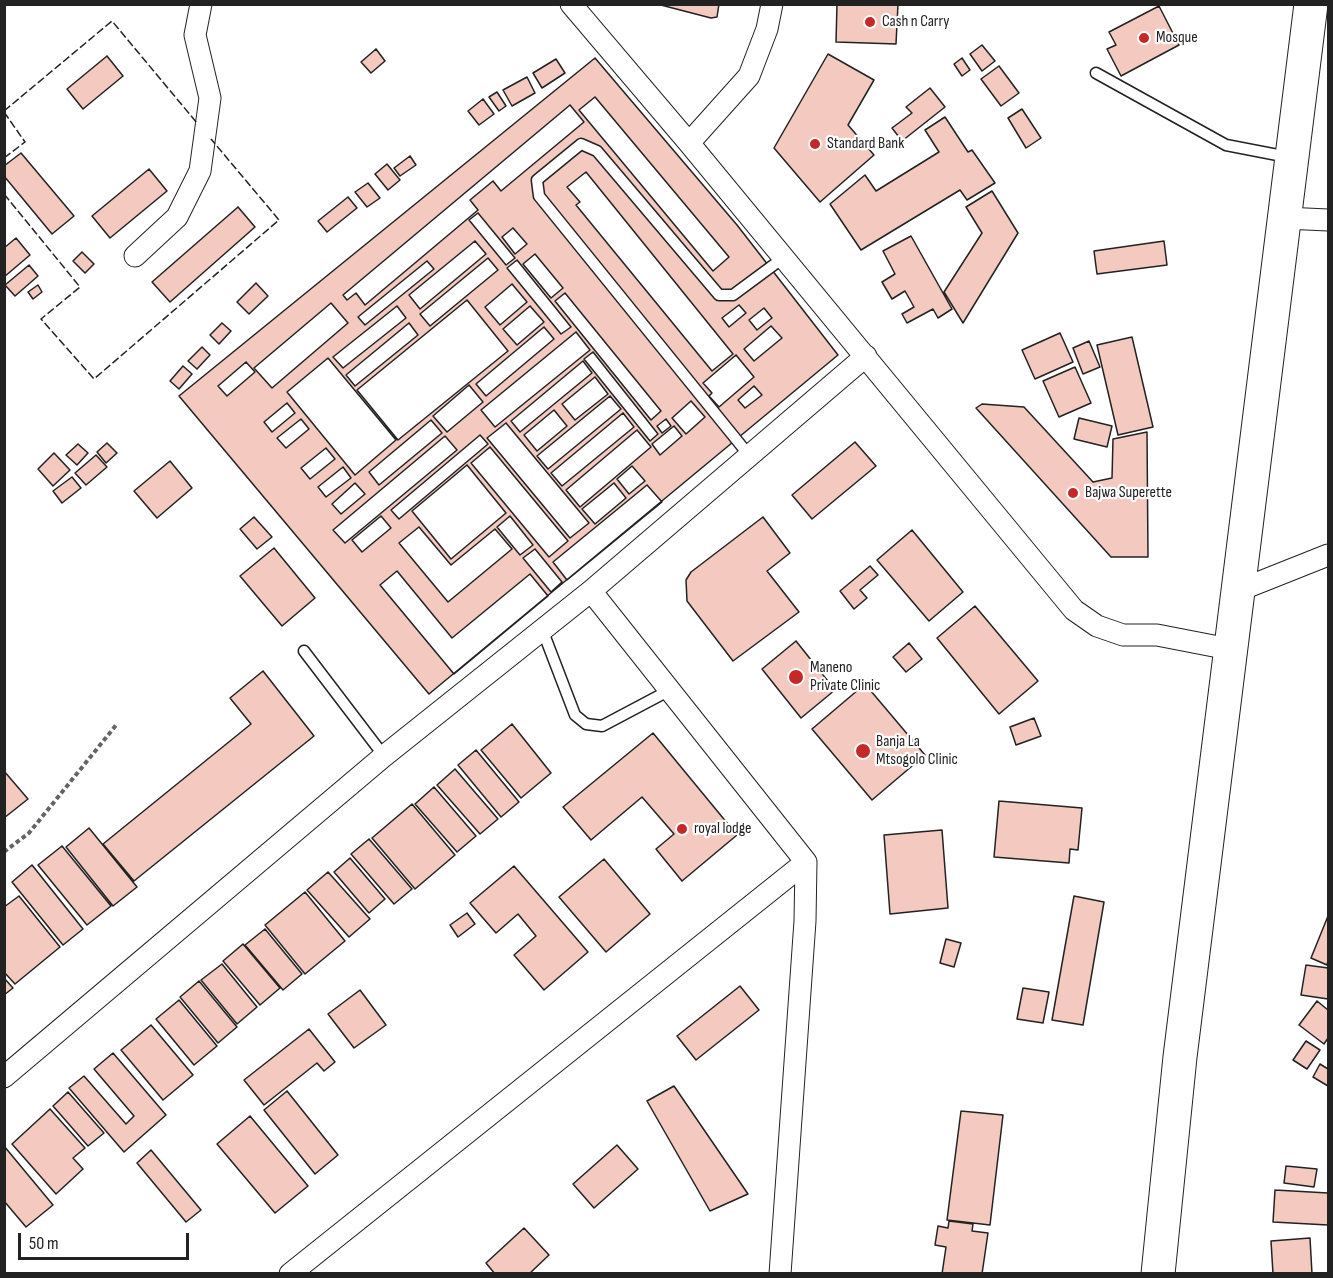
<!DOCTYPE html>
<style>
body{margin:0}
#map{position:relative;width:1333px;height:1278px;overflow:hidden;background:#fff;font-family:"Sofia Sans Condensed",sans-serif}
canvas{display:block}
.frame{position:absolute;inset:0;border:6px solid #222;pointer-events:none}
.scale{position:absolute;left:18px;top:1233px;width:171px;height:27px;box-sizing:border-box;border:3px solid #222;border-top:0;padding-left:8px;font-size:18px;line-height:21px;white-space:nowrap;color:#222;-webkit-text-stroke:4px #fff;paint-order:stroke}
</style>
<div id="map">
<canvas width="1333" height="1278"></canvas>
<div class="frame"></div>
<div class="scale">50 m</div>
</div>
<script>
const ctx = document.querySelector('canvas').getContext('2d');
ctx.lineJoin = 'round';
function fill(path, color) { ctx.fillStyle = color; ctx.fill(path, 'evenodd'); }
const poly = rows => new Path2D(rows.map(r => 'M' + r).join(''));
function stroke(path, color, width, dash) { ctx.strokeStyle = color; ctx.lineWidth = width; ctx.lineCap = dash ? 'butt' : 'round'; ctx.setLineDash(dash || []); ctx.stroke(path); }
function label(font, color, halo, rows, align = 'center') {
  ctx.font = font + ' "Sofia Sans Condensed",sans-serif'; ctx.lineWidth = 4.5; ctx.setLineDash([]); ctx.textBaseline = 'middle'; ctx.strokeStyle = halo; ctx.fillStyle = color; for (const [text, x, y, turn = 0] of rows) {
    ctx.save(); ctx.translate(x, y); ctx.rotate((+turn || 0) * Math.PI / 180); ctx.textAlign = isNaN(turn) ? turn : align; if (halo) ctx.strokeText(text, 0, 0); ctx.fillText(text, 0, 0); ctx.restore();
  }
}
const building = poly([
 [657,4,719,4,717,17,711,18,657,4],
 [837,4,898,4,896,44,836,42,837,4],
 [1159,6,1179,45,1121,76,1107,49,1116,45,1109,32,1159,6],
 [982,45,995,61,982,71,970,54,982,45],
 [376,49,385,61,371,73,361,62,376,49],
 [828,54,874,80,848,125,874,155,820,202,774,148,828,54],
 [107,56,123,76,83,109,67,89,107,56],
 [595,58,737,225,838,355,429,694,179,396,595,58],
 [962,58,970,70,962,76,954,64,962,58],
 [556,59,565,73,542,88,533,73,556,59],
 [999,66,1019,93,1001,106,981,79,999,66],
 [527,77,535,93,512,106,503,90,527,77],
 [930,88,945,107,902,141,892,128,912,113,906,107,930,88],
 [497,92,506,106,499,111,489,97,497,92],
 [595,97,729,257,713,271,579,110,595,97],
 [483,99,494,114,479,125,468,111,483,99],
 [570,105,584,122,501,191,493,181,470,200,478,210,365,305,356,293,347,300,343,295,570,105],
 [1022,109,1041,138,1026,148,1008,118,1022,109],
 [945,117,968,152,972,150,995,183,967,200,960,190,861,250,830,204,865,175,876,191,939,152,925,130,945,117],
 [21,153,74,216,52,234,4,176,4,166,21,153],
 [410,156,416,165,400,176,394,168,410,156],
 [387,164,400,180,388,190,375,174,387,164],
 [149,169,167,191,110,238,92,216,149,169],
 [586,172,733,354,712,371,576,205,580,202,567,187,586,172],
 [368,183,380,198,367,207,355,192,368,183],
 [992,191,1018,233,963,323,944,292,982,233,966,207,992,191],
 [348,197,357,208,327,232,318,221,348,197],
 [238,207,255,227,170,302,152,282,238,207],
 [478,213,515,258,506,265,469,220,478,213],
 [513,228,527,244,515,254,502,237,513,228],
 [911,236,952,309,938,318,933,309,907,323,902,314,914,307,905,291,892,299,882,282,895,274,883,251,911,236],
 [16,238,30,255,4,277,4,248,16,238],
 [475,241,486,254,420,309,409,295,475,241],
 [1164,241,1167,265,1097,274,1094,251,1164,241],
 [82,252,94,264,85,273,73,261,82,252],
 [535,254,563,288,551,298,523,264,535,254],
 [488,258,498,270,430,326,420,314,488,258],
 [517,260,571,327,561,334,507,268,517,260],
 [427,261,434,269,365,325,358,317,427,261],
 [29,265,38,276,15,296,5,285,29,265],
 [256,283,268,296,249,314,237,302,256,283],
 [512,284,527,302,500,325,485,307,512,284],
 [38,285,42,292,33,299,28,292,38,285],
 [565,293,661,411,651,420,555,301,565,293],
 [467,300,508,351,398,440,357,390,467,300],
 [331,303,348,323,272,388,254,368,331,303],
 [739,305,746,313,729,327,722,318,739,305],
 [397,306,406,318,343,368,333,357,397,306],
 [530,306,544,322,517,345,503,329,530,306],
 [764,308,772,318,757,330,749,320,764,308],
 [222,323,231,331,219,344,210,335,222,323],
 [409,323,418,335,355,386,346,375,409,323],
 [771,326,782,338,754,361,744,349,771,326],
 [544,327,554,339,486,396,476,384,544,327],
 [576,332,590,350,495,427,481,410,576,332],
 [1060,333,1073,362,1035,379,1022,350,1060,333],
 [1132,337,1153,427,1118,435,1097,345,1132,337],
 [1089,341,1100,367,1083,374,1073,348,1089,341],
 [202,347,210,355,197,369,188,361,202,347],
 [593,352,658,434,650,441,584,359,593,352],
 [736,355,754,377,719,407,709,396,712,393,703,383,736,355],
 [328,358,396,440,355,475,287,392,328,358],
 [583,361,592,373,520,432,511,421,583,361],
 [246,362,255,372,227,396,218,386,246,362],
 [183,366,192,374,179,389,170,381,183,366],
 [1075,367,1091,403,1059,417,1043,381,1075,367],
 [595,377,608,394,575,420,562,404,595,377],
 [469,385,483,402,447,432,433,416,469,385],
 [754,386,762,395,745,408,738,400,754,386],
 [610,396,621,409,548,469,537,456,610,396],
 [691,401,705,417,686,434,672,418,691,401],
 [287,403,295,413,272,432,264,422,287,403],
 [982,404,1024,407,1093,482,1112,478,1113,439,1147,432,1148,557,1111,557,976,408,982,404],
 [554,410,567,426,537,451,524,435,554,410],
 [623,413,634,427,562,486,551,473,623,413],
 [1079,418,1112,426,1107,447,1074,439,1079,418],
 [301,419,309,429,286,448,277,438,301,419],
 [666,419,671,426,662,433,657,426,666,419],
 [431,420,442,433,379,485,369,472,431,420],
 [506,423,589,523,570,538,487,438,506,423],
 [674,426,682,436,660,455,652,444,674,426],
 [637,430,651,447,580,507,566,490,637,430],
 [480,435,488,444,399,519,391,510,480,435],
 [445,436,457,450,345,543,333,530,445,436],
 [855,442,876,466,812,519,792,495,855,442],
 [107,443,117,453,106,463,97,452,107,443],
 [78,444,88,453,77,465,66,455,78,444],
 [490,447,568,541,549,557,471,463,490,447],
 [326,448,335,459,310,479,301,468,326,448],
 [54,453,70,470,53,486,38,469,54,453],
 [96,455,107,467,86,485,75,473,96,455],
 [170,461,192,488,157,518,134,491,170,461],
 [467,465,506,513,451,559,412,511,467,465],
 [632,466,645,481,629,494,617,479,632,466],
 [343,467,351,478,326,497,318,487,343,467],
 [72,477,81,488,62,503,53,491,72,477],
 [355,483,365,494,341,514,332,504,355,483],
 [614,483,626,498,595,524,582,509,614,483],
 [647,485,662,502,567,580,553,562,647,485],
 [381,516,391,528,362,552,352,540,381,516],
 [510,516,533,545,520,555,497,527,510,516],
 [254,517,272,537,257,549,240,529,254,517],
 [763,517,790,553,767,571,799,612,733,661,687,601,686,580,691,572,763,517],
 [419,527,451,565,495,529,512,549,448,602,399,543,419,527],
 [912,530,963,592,929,621,877,560,912,530],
 [274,548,315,598,282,626,240,576,274,548],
 [535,549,562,582,551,592,523,558,535,549],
 [870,566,878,575,860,590,867,598,854,609,840,591,870,566],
 [397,571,452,638,530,574,548,596,454,674,380,585,397,571],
 [975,606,1038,681,999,714,937,638,975,606],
 [796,641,835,690,801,718,762,669,796,641],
 [909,643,922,659,906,672,893,657,909,643],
 [263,671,314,736,134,881,103,844,251,724,230,698,263,671],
 [865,684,925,755,872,800,812,729,865,684],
 [1034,718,1041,736,1016,745,1010,727,1034,718],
 [512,724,551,773,521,798,481,750,512,724],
 [653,733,737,835,682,881,656,849,674,834,642,797,591,840,563,807,653,733],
 [476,750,519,802,501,817,458,765,476,750],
 [455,769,498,819,480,834,437,785,455,769],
 [4,771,28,799,4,818,4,771],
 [434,787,476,836,457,852,415,804,434,787],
 [999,801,1082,808,1078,850,1070,849,1069,863,994,857,999,801],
 [412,804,455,855,415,889,372,838,412,804],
 [89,828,137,887,113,906,66,847,89,828],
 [942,830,948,908,890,914,884,835,942,830],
 [369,839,412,889,394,904,351,854,369,839],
 [62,846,111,906,87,925,38,865,62,846],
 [350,858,385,899,369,913,334,872,350,858],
 [604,859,650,914,606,952,559,897,604,859],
 [32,865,83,929,63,945,12,882,32,865],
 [514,866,588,952,544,990,514,955,536,936,518,914,496,933,470,903,514,866],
 [328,872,370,919,349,937,307,890,328,872],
 [305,892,345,941,305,974,265,925,305,892],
 [19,896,60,947,15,984,4,972,4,907,19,896],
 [1074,896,1104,902,1083,1025,1052,1020,1074,896],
 [467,913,475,924,458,937,450,925,467,913],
 [1328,916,1328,961,1327,965,1311,958,1328,916],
 [265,929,302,974,283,990,245,945,265,929],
 [946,939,961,943,954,967,940,963,946,939],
 [243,944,280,988,260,1005,223,961,243,944],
 [222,964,257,1007,237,1024,201,980,222,964],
 [1306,965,1328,968,1328,999,1301,995,1306,965],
 [4,978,13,988,4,995,4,978],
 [199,981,237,1027,218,1043,180,997,199,981],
 [740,986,759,1010,696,1060,677,1036,740,986],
 [1023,988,1049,992,1043,1023,1017,1019,1023,988],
 [360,990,386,1025,354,1048,328,1014,360,990],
 [179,1000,217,1046,194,1065,156,1019,179,1000],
 [1317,1001,1328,1010,1328,1038,1324,1044,1299,1025,1317,1001],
 [151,1025,193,1075,163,1100,121,1050,151,1025],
 [309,1029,335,1062,324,1071,317,1063,264,1105,244,1080,309,1029],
 [1306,1041,1320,1050,1307,1069,1293,1060,1306,1041],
 [113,1053,166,1115,124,1152,69,1088,84,1076,126,1124,134,1116,94,1069,113,1053],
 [1320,1064,1328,1069,1328,1086,1313,1077,1320,1064],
 [674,1086,748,1194,710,1211,647,1101,674,1086],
 [287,1091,338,1155,315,1174,264,1110,287,1091],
 [68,1092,104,1133,88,1146,53,1106,68,1092],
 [50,1109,85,1148,73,1158,83,1169,56,1194,12,1144,50,1109],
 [961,1111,1003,1115,990,1225,947,1220,961,1111],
 [250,1116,308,1186,275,1213,217,1144,250,1116],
 [617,1145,638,1169,594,1208,573,1184,617,1145],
 [4,1146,53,1205,26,1227,4,1201,4,1146],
 [151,1150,201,1210,186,1222,137,1163,151,1150],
 [1286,1166,1317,1169,1314,1187,1284,1183,1286,1166],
 [1275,1190,1328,1193,1328,1225,1273,1222,1275,1190],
 [949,1221,973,1224,972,1231,988,1233,982,1274,942,1274,946,1247,935,1245,938,1226,948,1228,949,1221],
 [524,1228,549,1255,529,1274,495,1274,486,1263,524,1228],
 [1310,1238,1312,1274,1273,1274,1271,1241,1310,1238]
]);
const path = poly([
 [4,852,29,833,117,724]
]);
const service = poly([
 [1096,73,1226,145,1288,157],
 [748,454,539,196,537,180,581,144,597,151,719,295,733,295,783,258],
 [542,629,575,715,586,724,602,726,670,690],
 [304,651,384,756]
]);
const minor = poly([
 [571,4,689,143,1074,610,1097,626,1123,635,1157,635,1229,649],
 [689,143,749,76,767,29,772,4],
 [1284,218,1328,220],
 [135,256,177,217,200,171,210,98,195,35,201,4],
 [1240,590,1328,555],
 [4,1077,384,756,591,591,866,356],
 [290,1274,806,862,591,591],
 [780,1274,805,921,806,862]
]);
const trunk = poly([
 [1158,1274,1180,1057,1311,4]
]);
const fence = poly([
 [4,111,112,21,197,123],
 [4,112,25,142,4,158],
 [4,194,80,287,41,319,94,379,279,220,211,139]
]);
const markers = [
 [870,22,6,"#c62828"],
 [1144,38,6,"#c62828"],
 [815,144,6,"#c62828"],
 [1073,493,6,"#c62828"],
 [796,677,8,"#c62828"],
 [863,751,8,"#c62828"],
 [682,829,6,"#c62828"]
];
const poiNames = [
 ["Cash n Carry",882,22],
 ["Mosque",1156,38],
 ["Standard Bank",827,144],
 ["Bajwa Superette",1085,493],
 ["Maneno",810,668],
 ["Private Clinic",810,686],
 ["Banja La",876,742],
 ["Mtsogolo Clinic",876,760],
 ["royal lodge",694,829]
];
fill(building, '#f3c9c0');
stroke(building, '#222', 1.5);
stroke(service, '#222', 13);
stroke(minor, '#222', 23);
stroke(trunk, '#222', 35);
stroke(path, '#646464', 4, [4.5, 3]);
stroke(service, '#fff', 10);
stroke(minor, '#fff', 21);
stroke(trunk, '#fff', 33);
stroke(fence, '#222', 1.5, [8, 3]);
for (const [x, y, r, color] of markers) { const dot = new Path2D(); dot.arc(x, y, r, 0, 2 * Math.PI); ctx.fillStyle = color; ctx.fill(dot); stroke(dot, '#fff', 2); }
label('16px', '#222', '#fff', poiNames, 'left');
</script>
